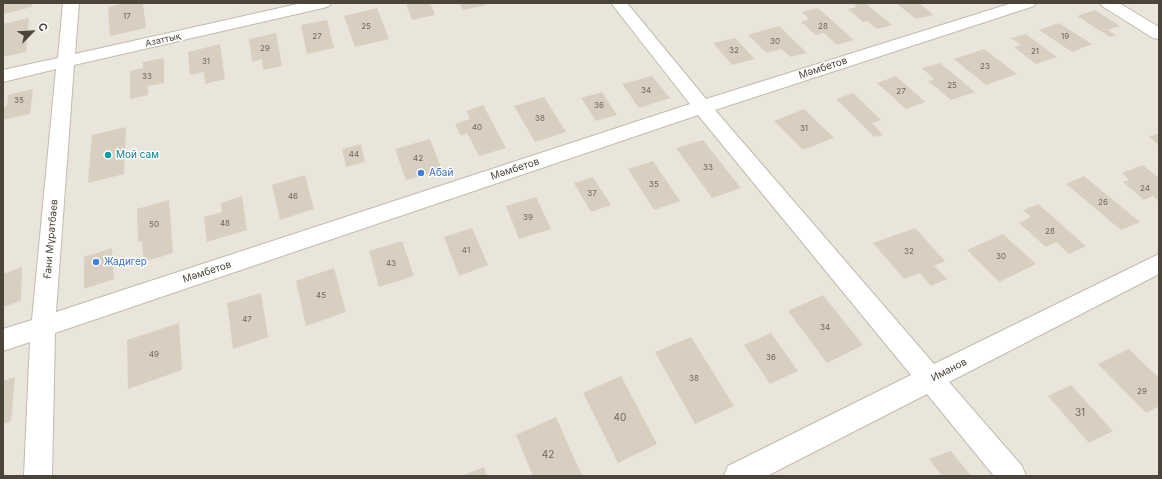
<!DOCTYPE html>
<meta charset="utf-8">
<style>
body{margin:0}
#map{position:relative;width:1162px;height:479px;overflow:hidden;background:#f6f3ec;font-family:Inter,sans-serif}
canvas{display:block}
.frame{position:absolute;inset:0;border:4px solid #4b4439;pointer-events:none}
.north{position:absolute;left:12px;top:12px;width:40px;height:40px;-webkit-text-stroke:3px #fff;paint-order:stroke;rotate:66deg;font-size:11px;font-weight:700;line-height:16px;text-align:center;color:#4b4439}
.north::after{content:'';display:block;margin:auto;width:14px;height:18px;background:#4b4439;clip-path:polygon(50% 0,100% 100%,50% 72%,0 100%)}
</style>
<div id="map">
<canvas width="1162" height="479"></canvas>
<div class="frame"></div>
<div class="north">С</div>
</div>
<script>
const ctx = document.querySelector('canvas').getContext('2d');
ctx.lineJoin = 'round';
function fill(path, color) { ctx.fillStyle = color; ctx.fill(path, 'evenodd'); }
const poly = rows => new Path2D(rows.map(r => 'M' + r).join(''));
function stroke(path, color, width, dash) { ctx.strokeStyle = color; ctx.lineWidth = width; ctx.lineCap = dash ? 'butt' : 'round'; ctx.setLineDash(dash || []); ctx.stroke(path); }
function label(font, color, halo, rows, align = 'center') {
  ctx.font = font + ' Inter,sans-serif'; ctx.lineWidth = 3; ctx.setLineDash([]); ctx.textBaseline = 'middle'; ctx.strokeStyle = halo; ctx.fillStyle = color; for (const [text, x, y, turn = 0] of rows) {
    ctx.save(); ctx.translate(x, y); ctx.rotate((+turn || 0) * Math.PI / 180); ctx.textAlign = isNaN(turn) ? turn : align; if (halo) ctx.strokeText(text, 0, 0); ctx.fillText(text, 0, 0); ctx.restore();
  }
}
const residential = poly([
 [3,3,1159,3,1159,476,3,476]
]);
const building = poly([
 [3,3,32,3,32,7,3,14],
 [125,3,143,3,146,28,110,36,108,7],
 [406,3,430,3,435,15,412,20],
 [459,3,484,3,486,5,463,10],
 [852,3,865,3,892,25,877,29,867,21,863,22,848,9,857,7],
 [896,3,919,3,934,15,916,19],
 [377,8,389,39,355,47,344,16],
 [818,8,854,40,837,45,824,33,816,35,801,22,809,19,802,12],
 [1095,10,1120,26,1108,30,1116,35,1110,37,1077,16],
 [29,18,26,52,3,57,3,24],
 [327,20,334,48,307,54,301,25],
 [1059,23,1092,44,1072,52,1039,30],
 [779,26,807,53,791,57,781,49,767,53,748,35],
 [276,33,282,66,263,70,262,59,252,62,249,39],
 [1026,34,1057,57,1036,64,1014,47,1021,45,1011,38],
 [735,38,755,59,732,65,713,43],
 [220,44,225,79,205,84,204,72,190,75,188,52],
 [984,49,1017,74,986,85,954,59],
 [164,58,164,83,148,86,148,95,130,99,130,71,143,68,143,62],
 [940,63,975,92,951,100,928,81,934,79,922,68],
 [652,76,670,98,639,108,622,84],
 [896,76,925,102,906,109,877,83],
 [33,89,30,114,3,120,3,107,7,106,8,95],
 [602,92,617,115,596,121,581,98],
 [853,93,881,120,872,123,883,135,874,137,836,99],
 [544,97,566,132,535,142,514,106],
 [483,105,506,148,479,156,467,133,461,136,455,124,470,119,466,111],
 [804,109,834,138,803,150,774,121],
 [126,127,124,174,88,183,92,135],
 [1159,133,1159,145,1149,137],
 [430,139,442,170,406,180,395,149],
 [703,140,741,188,712,198,676,148],
 [361,144,365,162,346,167,342,149],
 [653,161,680,201,654,210,628,169],
 [1143,165,1159,178,1159,201,1153,196,1144,200,1123,182,1129,180,1122,173],
 [305,175,314,209,280,220,272,185],
 [1084,176,1140,222,1121,230,1066,184],
 [593,177,611,205,591,212,574,183],
 [242,196,247,230,207,242,204,217,222,212,221,203],
 [536,197,551,229,519,239,506,206],
 [169,200,173,253,144,262,142,241,138,242,137,209],
 [1038,204,1086,246,1069,254,1056,242,1046,247,1019,223,1031,217,1023,210],
 [472,228,488,265,459,276,444,237],
 [915,228,945,261,934,266,947,279,931,286,920,273,904,279,873,243],
 [1003,234,1036,264,999,282,967,250],
 [402,241,414,276,379,287,369,251],
 [112,248,114,279,84,289,84,257],
 [22,267,21,301,3,307,3,274],
 [334,268,346,312,306,326,296,281],
 [261,293,268,337,233,349,227,303],
 [823,295,863,345,827,363,788,311],
 [179,323,182,370,128,389,127,340],
 [771,333,798,371,770,384,744,345],
 [691,337,734,406,695,424,655,352],
 [1129,349,1159,378,1159,406,1146,413,1098,364],
 [621,376,657,444,618,463,583,393],
 [15,377,11,421,3,424,3,381],
 [1071,385,1113,431,1089,443,1048,396],
 [556,417,582,476,533,476,516,435],
 [951,451,971,476,942,476,929,459],
 [484,467,487,476,462,476]
]);
const minor = poly([
 [63,3,79,3,75,54,302,3,331,3,329,6,323,8,74,65,56,312,690,104,611,3,627,3,706,99,1012,3,1036,3,1034,6,715,110,934,364,1159,254,1159,274,949,382,1022,466,1026,476,994,476,927,394,767,476,724,476,728,466,911,375,698,115,55,333,52,476,24,476,30,342,3,351,3,329,32,320,56,69,3,82,3,70,58,58,63,3],
 [1100,3,1119,3,1159,27,1159,39,1153,38,1102,6,1100,3]
]);
const markers = [
 [108,155,4,"#0f9aa8"],
 [421,173,4,"#3f7fe0"],
 [96,262,4,"#3f7fe0"]
];
const numberNames = [
 ["17",127,17],
 ["25",366,27],
 ["28",823,27],
 ["27",317,37],
 ["19",1065,37],
 ["30",775,42],
 ["29",265,49],
 ["32",734,51],
 ["21",1035,52],
 ["31",206,62],
 ["23",985,67],
 ["33",147,77],
 ["25",952,86],
 ["34",646,91],
 ["27",901,92],
 ["35",19,101],
 ["36",599,106],
 ["38",540,119],
 ["40",477,128],
 ["31",804,129],
 ["44",354,155],
 ["42",418,159],
 ["33",708,168],
 ["35",654,185],
 ["24",1145,189],
 ["37",592,194],
 ["46",293,197],
 ["26",1103,203],
 ["39",528,218],
 ["48",225,224],
 ["50",154,225],
 ["28",1050,232],
 ["41",466,251],
 ["32",909,252],
 ["30",1001,257],
 ["43",391,264],
 ["45",321,296],
 ["47",247,320],
 ["34",825,328],
 ["49",154,355],
 ["36",771,358],
 ["38",694,379],
 ["29",1142,392]
];
const farStreetnames = [
 ["Азаттық",163,40,-13]
];
const streetNames = [
 ["Мәмбетов",823,68,-18],
 ["Мәмбетов",515,169,-18],
 ["Ғани Мұратбаев",51,239,-85],
 ["Мәмбетов",207,272,-18],
 ["Иманов",949,370,-27]
];
const cultureNames = [
 ["Мой сам",116,155]
];
const shopNames = [
 ["Абай",429,173],
 ["Жадигер",104,262]
];
const nearNumbernames = [
 ["31",1080,413],
 ["40",620,418],
 ["42",548,455]
];
fill(residential, '#eae5da');
fill(building, '#d8cfc1');
stroke(minor, '#c2bbae', 2);
fill(minor, '#fff');
for (const [x, y, r, color] of markers) { const dot = new Path2D(); dot.arc(x, y, r, 0, 2 * Math.PI); ctx.fillStyle = color; ctx.fill(dot); stroke(dot, '#fff', 1.5); }
label('8px', '#6e675b', null, numberNames);
label('9px', '#4b4439', '#fff', farStreetnames);
label('10px', '#4b4439', '#fff', streetNames);
label('10px', '#0d838f', '#fff', cultureNames, 'left');
label('10px', '#366cbe', '#fff', shopNames, 'left');
label('10px', '#6e675b', null, nearNumbernames);
</script>
